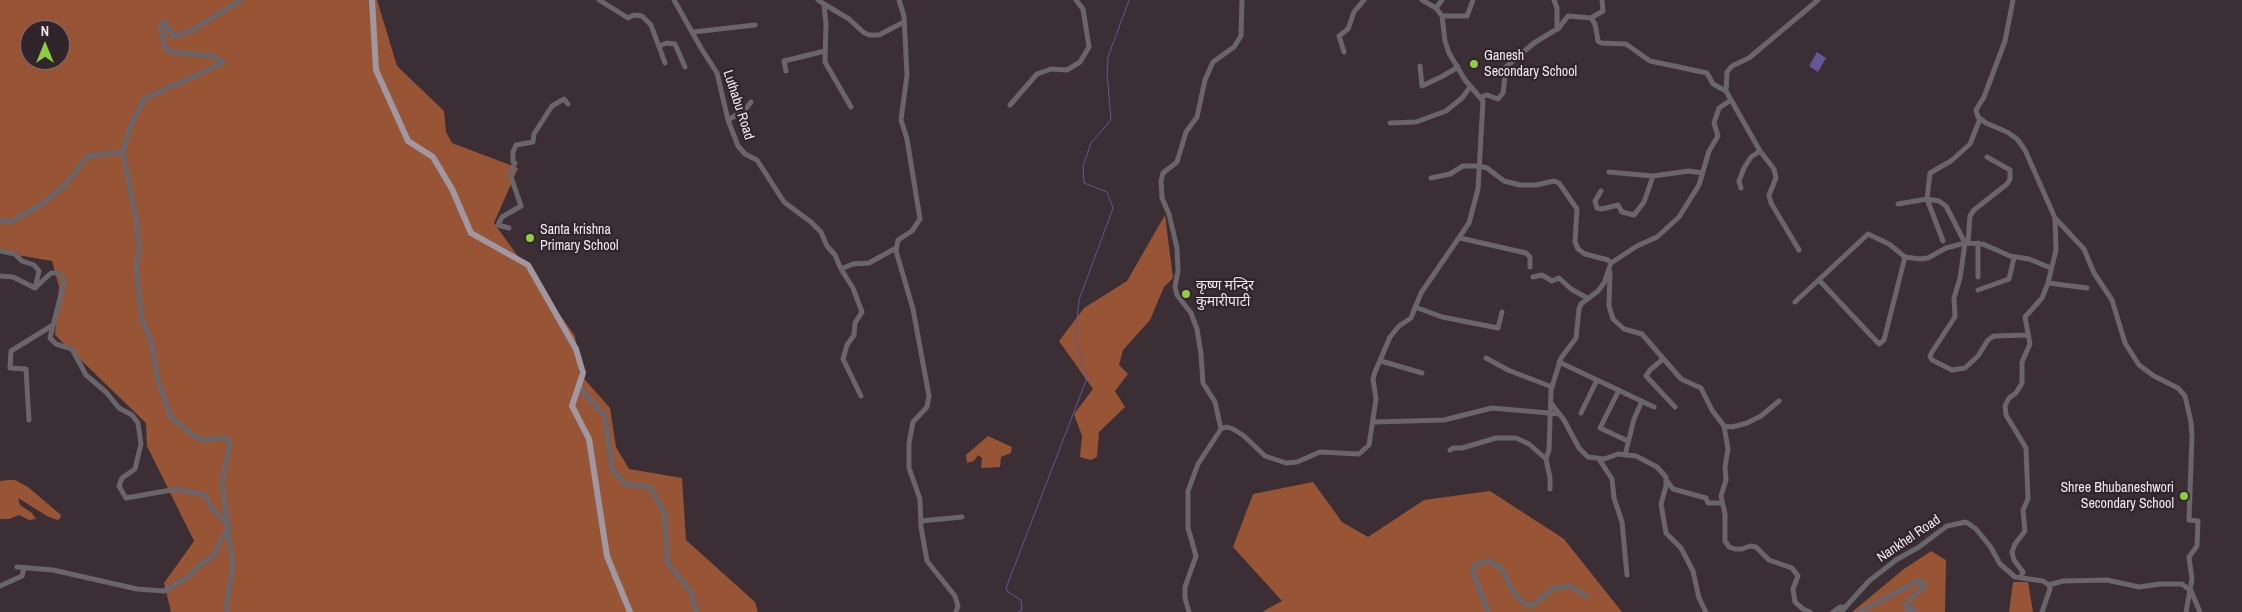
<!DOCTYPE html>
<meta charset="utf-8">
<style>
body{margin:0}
#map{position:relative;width:2242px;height:612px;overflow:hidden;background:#3b2e34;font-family:"Archivo Narrow",sans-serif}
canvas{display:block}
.north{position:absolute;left:20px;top:20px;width:50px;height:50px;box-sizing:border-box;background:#31242a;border:1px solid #7e7278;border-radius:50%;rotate:0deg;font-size:14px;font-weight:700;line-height:20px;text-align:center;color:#f1e8ec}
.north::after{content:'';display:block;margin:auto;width:18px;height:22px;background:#8ecd43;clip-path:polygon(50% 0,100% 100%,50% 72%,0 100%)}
</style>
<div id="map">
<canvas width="2242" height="612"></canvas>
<div class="north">N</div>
</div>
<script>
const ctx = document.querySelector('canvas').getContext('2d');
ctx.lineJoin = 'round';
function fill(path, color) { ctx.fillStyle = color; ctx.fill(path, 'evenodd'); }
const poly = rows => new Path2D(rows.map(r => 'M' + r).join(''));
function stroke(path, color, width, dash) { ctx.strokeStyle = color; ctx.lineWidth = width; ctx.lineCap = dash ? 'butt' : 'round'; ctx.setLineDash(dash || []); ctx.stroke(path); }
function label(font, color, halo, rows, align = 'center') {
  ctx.font = font + ' "Archivo Narrow","Noto Sans Devanagari",sans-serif'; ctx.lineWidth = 4.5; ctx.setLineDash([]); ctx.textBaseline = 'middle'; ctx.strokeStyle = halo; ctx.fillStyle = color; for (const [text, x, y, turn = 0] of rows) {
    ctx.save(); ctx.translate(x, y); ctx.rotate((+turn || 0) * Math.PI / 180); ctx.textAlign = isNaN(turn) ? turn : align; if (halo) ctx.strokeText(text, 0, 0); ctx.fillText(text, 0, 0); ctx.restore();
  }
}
const forest = poly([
 [0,0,377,0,397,66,444,111,446,132,452,143,518,168,494,223,575,336,579,373,610,408,616,447,629,469,682,478,686,540,755,602,758,612,171,612,164,583,194,541,147,446,146,423,55,335,59,287,52,261,0,252],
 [30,30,60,30,60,60,30,60],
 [1165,215,1173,278,1164,287,1150,320,1123,350,1119,365,1128,374,1115,391,1125,407,1099,432,1097,457,1091,460,1080,457,1082,436,1074,414,1093,389,1059,341,1084,308,1127,281],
 [988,436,1012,447,1011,453,1001,457,1000,467,981,468,982,458,978,455,974,461,967,463,966,455],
 [8,480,15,480,28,487,61,515,60,519,57,520,47,516,18,498,20,505,32,513,36,519,29,520,19,515,9,519,0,519,0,481],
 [1313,482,1342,522,1368,537,1424,500,1490,491,1564,539,1622,612,1262,612,1282,601,1233,547,1253,494],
 [1931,551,1946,560,1945,612,1852,612,1904,569],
 [2013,582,2028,582,2033,612,2009,612]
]);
const water = poly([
 [1817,52,1826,58,1818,72,1809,66]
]);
const stream = poly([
 [1018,612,1022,610,1021,600,1008,592,1006,588,1087,378,1075,341,1079,300,1113,208,1107,192,1084,183,1083,166,1091,143,1111,120,1107,73,1108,57,1129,0]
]);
const minor = poly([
 [599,0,628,18,634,15,642,16,651,25,665,63],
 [674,0,701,48,717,73,728,120,738,146,745,154,757,160,784,202,811,222,821,232,827,246,835,255,841,269,853,288,862,312,855,323,854,335,847,345,843,359,861,396],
 [818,0,824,4,826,24,825,62,851,107],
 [899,0,904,16,907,75,901,120,907,139,920,219,912,231,898,240,896,251,913,309,929,396,927,407,913,422,909,443,909,468,920,499,921,527,927,561,955,596,958,606,956,612],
 [2013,0,2005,41,1984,97,1976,110,1978,117,1986,123,2007,132,2017,139,2025,150,2055,218,2084,249,2094,273,2112,300,2125,343,2139,365,2154,376,2178,388,2185,396,2191,422,2192,436,2189,520,2198,521,2197,546,2189,557,2192,579,2186,612],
 [824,4,849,19,863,32,869,35,879,35,904,22],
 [1436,8,1442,0],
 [1442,16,1467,16,1473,0],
 [1591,18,1595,24,1598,41,1601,43,1626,44,1650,61,1707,73,1713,84,1726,91,1760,151,1774,169,1776,178,1769,195,1771,203,1799,250],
 [1558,29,1568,16,1591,18,1603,11,1602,0],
 [693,32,755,25],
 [659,46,667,43,675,44,685,67],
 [1344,52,1339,36,1348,29,1354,12,1364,0],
 [1420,66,1422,86,1443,76,1458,67],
 [786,71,784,61,825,51],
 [1726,91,1727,72,1732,66,1749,58,1818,0],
 [1481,97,1487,95,1498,99,1503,93,1506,67,1534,43,1557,29,1557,8,1554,0],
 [1010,105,1037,74,1051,69,1067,70,1080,62,1089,47,1083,9,1076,0],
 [728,120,745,110,751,102],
 [1390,123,1416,122,1446,111,1462,98,1470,87],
 [1609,172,1653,176,1689,171,1703,173],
 [1431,178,1450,174,1463,166,1479,166,1487,168,1504,181,1520,185,1536,185,1554,181,1559,183,1577,209,1575,242,1578,249,1585,254,1608,260,1611,263],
 [1741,188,1739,181,1744,168,1751,157,1760,151],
 [1601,191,1595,201,1597,208,1602,209,1618,205,1622,212,1634,215,1644,202,1653,176],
 [1898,204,1927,199,1939,201,1946,206,1965,243,1983,244,2010,256,2029,259,2051,268],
 [0,221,11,222,42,204,65,185,88,156,123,152],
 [509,228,498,225,502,217,521,206,510,174,515,163,513,162,513,152,516,145,533,142,534,134,552,106,564,99,568,104],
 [1460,238,1526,253,1530,257,1530,267],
 [1943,241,1927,199,1930,173,1951,161,1970,144,1980,119],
 [1968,243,1970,216,1974,210,2007,184,2010,179,2010,170,1987,157],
 [1978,243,1978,277],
 [0,251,15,254,22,261,34,265,39,271,35,288,13,277,0,276],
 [1611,263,1637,246,1657,237,1679,217,1699,185,1709,151,1718,136,1714,123,1719,108,1731,100],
 [841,269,853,264,869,263,896,248],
 [1610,272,1609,306,1613,319,1624,329,1642,334,1681,379,1701,388,1712,410,1724,426,1732,427,1747,423,1761,416,1779,401],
 [1533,277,1542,275,1552,281,1559,278,1571,289,1587,298],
 [1819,280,1879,344,1884,340,1905,257],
 [2048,283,2087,288],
 [1978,290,2009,279,2014,258],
 [1795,302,1868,234,1889,244,1905,257,1920,259,1928,258,1946,248,1965,243,1960,278,1954,298,1955,317,1932,352,1930,356,1932,360,1952,370,1965,368,1978,356,1988,340,1994,336,2028,335],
 [1415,307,1442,317,1498,328,1502,312],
 [1486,358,1508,370,1552,387],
 [1663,359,1650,370,1646,376,1675,407],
 [1381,361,1422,373],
 [1559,362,1654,407],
 [579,387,605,416,612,469,625,484,650,487,665,513,667,562,692,593,696,612],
 [1619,390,1600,428,1628,441],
 [1551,403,1564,420,1579,448,1588,457,1604,459,1618,454,1636,456,1657,467,1666,477,1666,486,1661,504,1666,533,1681,548,1693,571,1699,598,1706,612],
 [1581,413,1597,380],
 [29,420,26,369,10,368,11,351,53,325],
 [1374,422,1444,420,1492,408,1560,414],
 [1724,426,1728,449,1725,467,1726,480,1721,496,1725,514,1725,541,1729,547,1735,549,1742,549,1750,546,1756,547,1769,560,1792,568,1798,576,1793,589,1795,602,1803,609,1810,612],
 [1221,429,1227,427,1233,429,1244,436,1265,456,1286,463,1297,462,1320,452,1359,454,1369,445,1376,399,1373,379,1375,372,1390,337,1399,326,1411,318,1421,293,1469,223,1478,189,1483,101,1465,80,1449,53,1445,41,1442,16,1436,8,1422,0],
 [1450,450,1453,448,1462,448,1496,438,1516,438,1529,444,1546,459,1549,450,1551,390,1561,358,1576,338,1579,309,1581,304,1598,291,1604,283,1611,263],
 [1625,455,1634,419,1642,401],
 [1546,459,1550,478,1550,489],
 [1599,459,1612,479,1614,498,1622,522,1627,575],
 [1667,481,1673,489,1706,498,1708,503,1722,503],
 [921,521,962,517],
 [17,567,53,570,137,589,164,591,188,577,202,563,212,558,229,526,211,507,205,495,177,489,126,498,119,486,122,478,135,469,141,444,138,423,132,415,119,408,106,392,86,375,72,349,56,344,50,338,62,290,64,281,59,273,51,273,35,288],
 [2021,577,2023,572,2014,560,2012,552,2015,544,2025,531,2023,510,2028,499,2026,448,2006,415,2005,406,2009,398,2016,393,2022,383,2022,362,2030,344,2025,317,2042,298,2048,283,2056,250,2055,219],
 [0,586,22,576,24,568],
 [227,612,226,607,233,565,222,482,230,442,225,438,200,440,171,418,157,377,151,340,142,320,136,266,139,248,136,218,123,152,131,125,144,99,223,63,214,56,171,52,165,47,160,26,165,22,173,37,191,31,241,0],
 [1189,612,1185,598,1185,587,1196,556,1188,528,1188,491,1198,464,1221,429,1215,402,1203,383,1201,354,1197,329,1191,313,1177,295,1175,287,1178,271,1177,248,1169,214,1162,198,1161,181,1163,173,1177,162,1186,132,1197,117,1205,80,1213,62,1234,47,1241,36,1242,0],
 [1488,612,1473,572,1476,564,1489,561,1501,568,1514,593,1525,604,1532,606,1554,588,1570,586,1586,596],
 [1833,612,1840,607,1846,607],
 [1841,612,1869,581,1896,560,1919,547,1947,526,1966,522,1976,529,1990,546,2000,564,2015,577,2043,581,2049,585,2063,581,2107,580,2139,587,2160,584,2182,584,2191,591,2200,612],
 [1859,612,1918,581,1922,581,1925,585,1908,602,1905,608,1915,609,1910,612],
 [2042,612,2050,589,2049,585]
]);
const major = poly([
 [372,0,376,70,408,141,433,157,452,189,471,233,528,265,576,349,583,373,572,406,589,439,607,556,630,612]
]);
const markers = [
 [1474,64,5,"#8ecd43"],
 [530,238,5,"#8ecd43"],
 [1186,294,5,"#8ecd43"],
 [2184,496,5,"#8ecd43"]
];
const poiNames = [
 ["Ganesh",1484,56],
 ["Secondary School",1484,72],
 ["Santa krishna",540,230],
 ["Primary School",540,246],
 ["कृष्ण मन्दिर",1196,286],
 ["कुमारीपाटी",1196,302],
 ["Shree Bhubaneshwori",2174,488,"right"],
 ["Secondary School",2174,504,"right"]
];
const streetNames = [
 ["Luthabu Road",738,105,72],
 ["Nankhel Road",1909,539,-34]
];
fill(forest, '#975535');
fill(water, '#645796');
stroke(stream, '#645796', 1);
stroke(minor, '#6a656a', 5);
stroke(major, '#a097a1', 6);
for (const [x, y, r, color] of markers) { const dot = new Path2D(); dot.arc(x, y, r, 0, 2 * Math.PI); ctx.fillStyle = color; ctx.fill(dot); stroke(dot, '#31242a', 2); }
label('14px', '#f1e8ec', '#31242a', poiNames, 'left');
label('14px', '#f1e8ec', '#31242a', streetNames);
</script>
